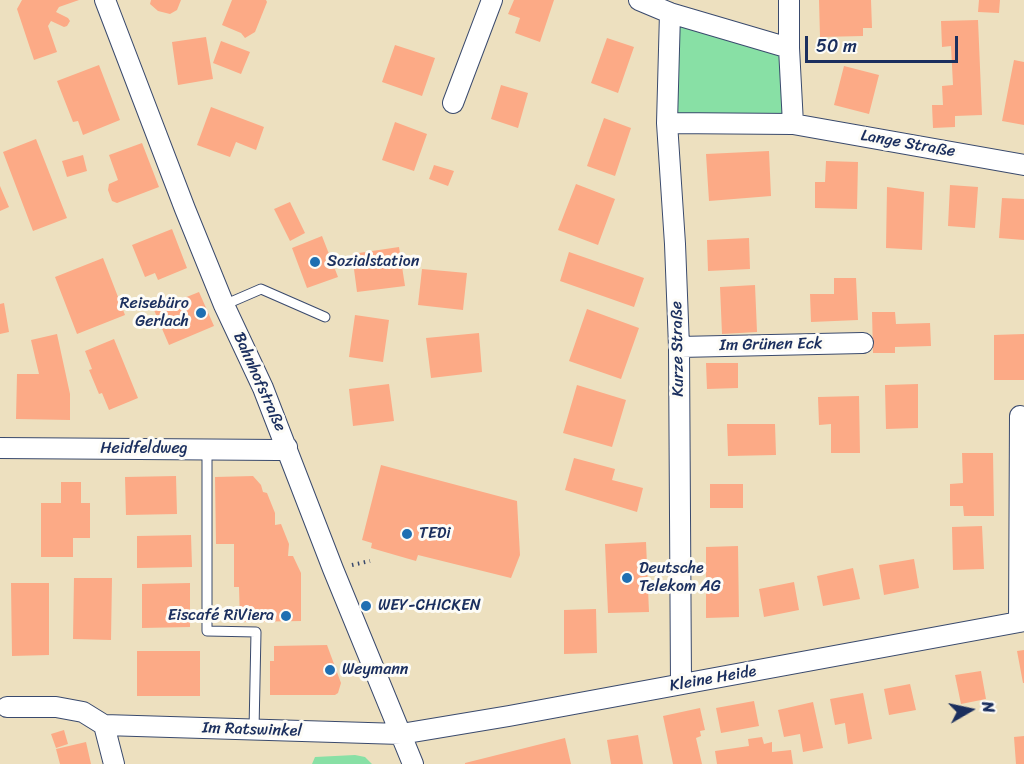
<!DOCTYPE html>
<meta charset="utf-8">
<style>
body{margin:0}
#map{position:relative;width:1024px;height:764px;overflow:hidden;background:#ede0bf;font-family:Sriracha,sans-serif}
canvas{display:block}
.north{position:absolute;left:940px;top:680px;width:60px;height:60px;-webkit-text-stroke:4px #fdfcf7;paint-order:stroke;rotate:81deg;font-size:16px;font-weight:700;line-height:24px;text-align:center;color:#1b2f5e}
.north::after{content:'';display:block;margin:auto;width:21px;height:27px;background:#1b2f5e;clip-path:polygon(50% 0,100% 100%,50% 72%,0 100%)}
.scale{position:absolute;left:805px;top:36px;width:153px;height:27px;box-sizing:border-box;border:3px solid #1b2f5e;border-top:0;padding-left:8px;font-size:18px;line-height:21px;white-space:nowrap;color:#1b2f5e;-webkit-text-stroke:4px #fdfcf7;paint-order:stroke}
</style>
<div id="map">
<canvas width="1024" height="764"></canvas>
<div class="north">N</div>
<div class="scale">50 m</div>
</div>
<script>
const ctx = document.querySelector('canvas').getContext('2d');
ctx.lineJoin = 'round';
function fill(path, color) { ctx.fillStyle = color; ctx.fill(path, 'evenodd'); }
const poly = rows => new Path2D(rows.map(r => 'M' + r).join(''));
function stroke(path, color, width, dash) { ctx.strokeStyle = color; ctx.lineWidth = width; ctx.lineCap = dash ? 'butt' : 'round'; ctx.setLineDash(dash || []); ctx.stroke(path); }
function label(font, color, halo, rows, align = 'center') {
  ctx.font = font + ' Sriracha,sans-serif'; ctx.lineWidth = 6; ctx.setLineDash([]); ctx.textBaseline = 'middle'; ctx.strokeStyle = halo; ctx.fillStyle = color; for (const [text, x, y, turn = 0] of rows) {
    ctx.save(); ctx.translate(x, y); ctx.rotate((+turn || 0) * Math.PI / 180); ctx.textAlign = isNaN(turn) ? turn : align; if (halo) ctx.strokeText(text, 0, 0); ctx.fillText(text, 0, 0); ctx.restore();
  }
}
const green = poly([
 [674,17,787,50,789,119,671,120],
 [355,755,365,757,372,764,312,764,315,757]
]);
const building = poly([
 [22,0,79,0,59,7,56,12,68,18,70,21,67,26,64,27,51,21,48,26,57,52,34,60,17,9],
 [151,0,181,0,177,10,170,14,158,11,150,4],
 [232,0,266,0,267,2,255,32,245,38,241,33,222,25],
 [514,0,554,0,540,42,515,33,520,18,508,14],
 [819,0,871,0,872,28,863,28,863,36,820,37],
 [979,0,1000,0,999,13,978,12],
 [978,20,982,115,955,116,955,127,933,128,932,105,943,105,942,86,953,85,951,46,942,47,941,21],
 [206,37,213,79,178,85,172,42],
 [607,38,634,47,618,93,591,83],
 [221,41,250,52,241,74,213,63],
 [395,45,435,58,422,96,382,82],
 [1014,60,1024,62,1024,125,1002,121],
 [99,65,120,120,83,135,78,121,73,122,57,81],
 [844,66,879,75,869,114,834,105],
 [501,85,528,93,518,128,491,119],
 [211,107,264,127,256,150,236,142,230,157,197,145],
 [604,118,631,128,615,176,587,166],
 [395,122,427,134,414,171,382,160],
 [36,139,67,218,33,231,3,152],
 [142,143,159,187,117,203,112,201,108,190,109,184,118,180,109,155],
 [769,151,771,196,709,201,706,154],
 [83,155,87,171,67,177,62,161],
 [826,161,858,162,857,209,815,208,815,182,825,182],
 [434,165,454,171,448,186,429,179],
 [576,184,615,199,598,245,558,230],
 [950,185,978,187,975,228,948,226],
 [0,186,9,207,0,211],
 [887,187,924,192,922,250,886,248],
 [1002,198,1024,199,1024,240,999,238],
 [290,202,305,233,290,241,274,209],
 [172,229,187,268,158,280,155,273,145,277,132,245],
 [322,236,338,277,307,288,292,248],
 [749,238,750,269,708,271,707,240],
 [399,247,405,286,357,292,352,254],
 [569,252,644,278,634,307,560,281],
 [103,258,125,315,77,334,55,277],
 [422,269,467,273,463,310,418,305],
 [834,278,856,278,858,320,811,322,810,294,834,294],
 [755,285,757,332,722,334,720,287],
 [199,292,214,326,169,345,154,310],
 [4,303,9,332,0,334,0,304],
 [587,309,639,328,621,379,569,361],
 [872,312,895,312,896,324,930,323,931,346,895,347,895,353,873,353],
 [355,315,389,320,383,362,349,357],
 [479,333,482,372,431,378,426,338],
 [57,334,70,394,70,420,16,419,17,374,39,374,31,340],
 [1024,334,1024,380,994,380,994,335],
 [114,339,138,398,109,410,102,393,99,394,89,370,92,369,85,351],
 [706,363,738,363,738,388,707,389],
 [389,384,394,421,353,426,349,389],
 [918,384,918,428,886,429,885,385],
 [577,385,626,400,612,447,563,433],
 [859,396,860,453,831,453,831,424,819,425,818,397],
 [727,424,775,424,776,455,728,456],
 [962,453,993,453,994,516,964,516,963,506,950,506,950,484,963,483],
 [574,458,615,469,612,480,643,488,637,512,565,490],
 [381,465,517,501,520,555,511,578,418,555,416,561,371,548,372,543,362,540],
 [176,476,177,514,126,515,125,477],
 [253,476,261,485,263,492,267,493,275,513,275,525,281,524,289,544,288,556,293,556,301,573,301,621,240,622,239,587,234,587,234,544,216,544,215,477],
 [61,482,81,482,81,503,90,503,90,538,73,538,73,557,41,557,41,503,61,503],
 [710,484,743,484,743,508,710,508],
 [982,526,984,569,953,570,952,527],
 [191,535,192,567,137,568,137,536],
 [646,542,649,612,608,613,605,544],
 [738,546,739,617,706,618,706,547],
 [914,559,919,588,884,595,879,565],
 [853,568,860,599,823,606,817,576],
 [74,578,112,578,111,640,73,639],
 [794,582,799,610,764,617,759,589],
 [11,583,49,583,49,655,12,656],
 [190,583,190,627,142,628,142,584],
 [596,609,597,653,564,654,564,610],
 [327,645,341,683,338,693,335,695,270,695,270,661,274,661,274,646],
 [1024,650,1024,683,1023,683,1017,651],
 [137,651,200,651,200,696,137,696],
 [981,671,986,699,961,704,955,675],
 [910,684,916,710,889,715,884,689],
 [863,693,872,739,848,744,845,723,835,725,830,699],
 [754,701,759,726,721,733,716,708],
 [813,702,823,748,803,752,800,734,784,737,778,710],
 [700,708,705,730,700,731,701,736,696,738,702,764,673,764,663,716],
 [64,730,68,744,56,748,51,734],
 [638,735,643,764,611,764,607,740],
 [1024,736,1024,764,1016,764,1014,737],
 [762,737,764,744,772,742,772,752,791,750,793,764,717,764,715,751,749,746,748,739],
 [565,738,571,764,465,764,465,763],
 [86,742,91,764,60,764,56,749]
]);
const path = poly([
 [352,565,370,561]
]);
const service = poly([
 [224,305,261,289,325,317],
 [207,449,207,631,256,632,254,730]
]);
const minor = poly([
 [105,0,185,209,224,305,263,388,333,569,413,764],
 [639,0,670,13,789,48,793,124],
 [789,0,789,48],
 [670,13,667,123,675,244,679,347,681,684],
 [453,103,492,0],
 [667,123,793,124,1024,165],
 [679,347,863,343],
 [0,448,278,450,287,447],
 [1019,622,1020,416],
 [7,707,56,707,83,712,104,725],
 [114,764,104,725,401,734,509,716,1024,621]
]);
const markers = [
 [315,262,6,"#1f6fb2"],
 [201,313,6,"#1f6fb2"],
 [407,534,6,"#1f6fb2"],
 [627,578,6,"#1f6fb2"],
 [366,606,6,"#1f6fb2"],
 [286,616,6,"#1f6fb2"],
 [330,670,6,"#1f6fb2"]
];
const streetNames = [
 ["Lange Straße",908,144,10],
 ["Im Grünen Eck",771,345,-1],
 ["Kurze Straße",678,349,-91],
 ["Bahnhofstraße",259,382,66],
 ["Heidfeldweg",144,449],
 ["Kleine Heide",713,679,-10],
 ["Im Ratswinkel",252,730,2]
];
const poiNames = [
 ["Sozialstation",327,262],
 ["Reisebüro",189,304,"right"],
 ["Gerlach",189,322,"right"],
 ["TEDi",419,534],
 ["Deutsche",639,569],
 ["Telekom AG",639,587],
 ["WEY-CHICKEN",378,606],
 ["Eiscafé RiViera",274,616,"right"],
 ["Weymann",342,670]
];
fill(green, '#88e0a5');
fill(building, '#fcaa86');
stroke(service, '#3a4a6d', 11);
stroke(minor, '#3a4a6d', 22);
stroke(path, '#3a4a6d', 4, [1.5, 4.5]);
stroke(service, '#fff', 9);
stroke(minor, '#fff', 20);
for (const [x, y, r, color] of markers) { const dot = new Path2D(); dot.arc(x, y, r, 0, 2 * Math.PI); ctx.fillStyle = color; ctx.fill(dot); stroke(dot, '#fdfcf7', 2); }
label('16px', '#1b2f5e', '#fdfcf7', streetNames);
label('16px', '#1b2f5e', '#fdfcf7', poiNames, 'left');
</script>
